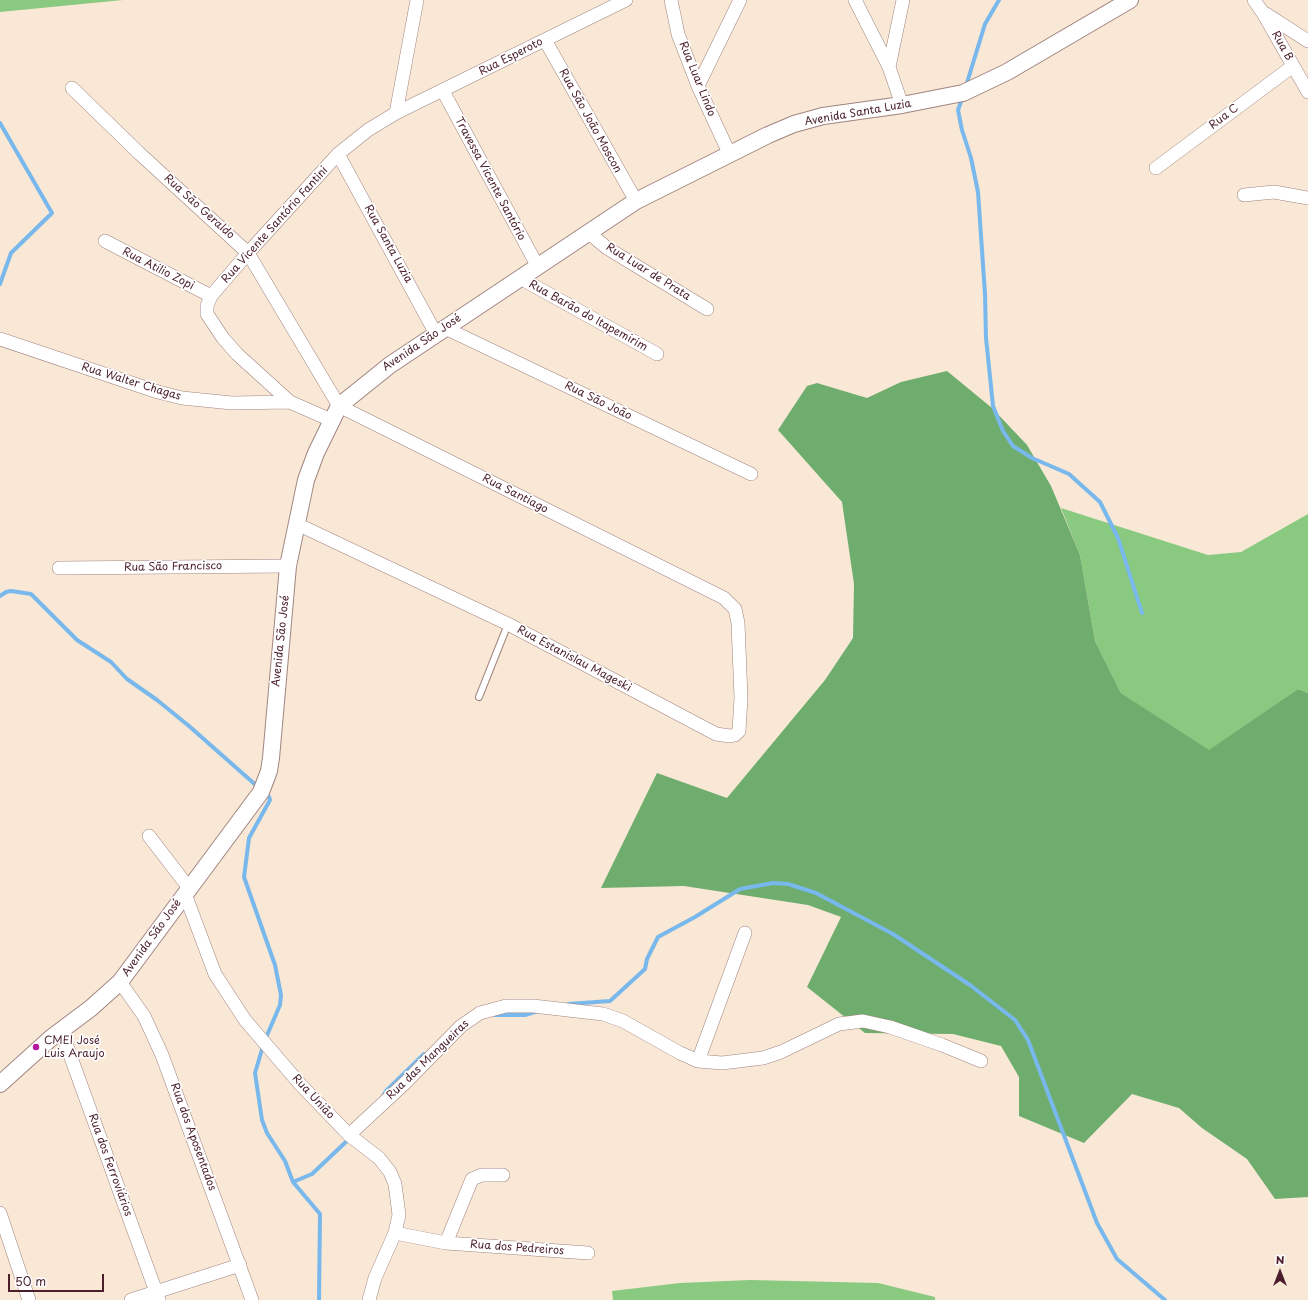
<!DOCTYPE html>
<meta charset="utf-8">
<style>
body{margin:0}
#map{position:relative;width:1308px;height:1300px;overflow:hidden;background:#f8e8d5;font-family:"Playpen Sans",sans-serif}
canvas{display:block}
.north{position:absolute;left:1260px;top:1252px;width:40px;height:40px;-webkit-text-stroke:3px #fff;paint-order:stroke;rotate:0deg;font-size:11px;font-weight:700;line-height:16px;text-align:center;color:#4a1f2b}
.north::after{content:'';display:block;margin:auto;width:14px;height:18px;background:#4a1f2b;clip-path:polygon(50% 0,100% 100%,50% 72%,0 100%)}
.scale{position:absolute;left:8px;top:1274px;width:96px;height:18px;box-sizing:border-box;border:2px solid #4a1f2b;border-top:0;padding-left:5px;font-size:12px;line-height:14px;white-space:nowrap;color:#4a1f2b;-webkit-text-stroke:3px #fff;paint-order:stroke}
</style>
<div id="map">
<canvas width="1308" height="1300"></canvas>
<div class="north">N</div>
<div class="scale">50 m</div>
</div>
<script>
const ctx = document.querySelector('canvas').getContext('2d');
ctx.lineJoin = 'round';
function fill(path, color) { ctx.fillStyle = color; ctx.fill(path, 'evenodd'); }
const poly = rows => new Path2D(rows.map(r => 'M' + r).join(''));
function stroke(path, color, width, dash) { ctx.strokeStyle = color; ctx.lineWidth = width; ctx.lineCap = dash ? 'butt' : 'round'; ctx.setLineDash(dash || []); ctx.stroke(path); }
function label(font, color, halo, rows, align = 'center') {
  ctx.font = font + ' "Playpen Sans",sans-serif'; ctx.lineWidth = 3.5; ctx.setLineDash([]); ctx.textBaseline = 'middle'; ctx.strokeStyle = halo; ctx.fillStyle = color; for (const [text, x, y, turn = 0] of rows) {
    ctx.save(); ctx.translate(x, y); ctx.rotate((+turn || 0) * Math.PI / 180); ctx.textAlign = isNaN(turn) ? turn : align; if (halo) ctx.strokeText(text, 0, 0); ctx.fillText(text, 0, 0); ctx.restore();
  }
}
const green = poly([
 [0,0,123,0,0,12],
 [1061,508,1208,555,1241,552,1308,514,1308,693,1298,689,1209,751,1121,693,1095,641,1080,555],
 [750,1280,878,1283,935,1297,935,1300,613,1300,612,1291,680,1283]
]);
const forest = poly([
 [947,371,992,408,1027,445,1051,486,1080,555,1095,641,1121,693,1209,750,1298,689,1308,693,1308,1197,1275,1199,1247,1159,1202,1128,1179,1108,1132,1094,1084,1143,1019,1116,1019,1077,1001,1046,953,1034,865,1033,807,987,841,917,808,905,684,886,601,888,657,773,727,798,825,680,853,638,854,584,842,502,778,430,807,386,817,383,867,398,901,382]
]);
const stream = poly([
 [966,86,985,24,999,0],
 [963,96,958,110,962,130,971,158,978,192,985,294,986,338,993,406,1003,431,1013,446,1032,458,1069,474,1100,502,1118,538,1142,613],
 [0,123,52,213,11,253,0,284],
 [0,596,6,592,11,591,31,594,77,640,111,662,127,679,157,700,189,726,258,787],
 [265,793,269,797,270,800,249,838,244,877,275,965,281,995,280,1005,265,1040],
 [568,1004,610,1001,645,969,647,959,658,937,695,917,740,889,773,883,788,884,816,893,893,934,970,985,1015,1020,1028,1040,1097,1223,1117,1259,1165,1300],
 [495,1015,525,1015,538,1011],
 [263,1046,255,1073,262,1120,267,1133,285,1161,293,1182,320,1214,319,1300],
 [382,1098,386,1091,424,1054],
 [293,1182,312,1174,349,1139]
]);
const service = poly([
 [479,697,508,624]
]);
const minor = poly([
 [671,0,678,34,698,86,730,155],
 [855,0,889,67,902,105],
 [1254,0,1263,13,1308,92],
 [1266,14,1308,41],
 [545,40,636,201],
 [889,67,903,0],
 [698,86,740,0],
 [72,88,139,153,248,253,339,406,724,598,735,609,738,623,741,698,739,731,735,735,730,736,716,734,508,624,297,524],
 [443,91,538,267],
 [396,113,417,0],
 [338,154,436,334],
 [1156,168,1293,66],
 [1244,195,1274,192,1308,198],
 [589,233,607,248,707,309],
 [105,241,211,296],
 [520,278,657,354],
 [445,328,751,474],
 [0,339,158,392,182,398,232,403,290,402],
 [331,420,290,402,237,354,223,338,207,314,207,306,211,296,248,253,338,154,368,130,396,113,626,0],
 [59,568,288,566],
 [149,836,189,888],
 [185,894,215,974,245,1020,300,1084,349,1135,379,1158,390,1172,395,1184,399,1215,395,1233,375,1278,369,1300],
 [120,982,144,1016,162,1055,252,1300],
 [61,1030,159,1300],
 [698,1061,745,933],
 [349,1135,406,1082,461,1026,480,1013,506,1006,533,1006,603,1014,623,1021,680,1053,698,1061,722,1063,763,1058,781,1052,839,1024,863,1021,890,1027,942,1045,981,1061],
 [0,1213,29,1300],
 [395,1233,446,1243,588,1253],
 [446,1243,472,1179,482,1175,503,1175],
 [131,1300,240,1265]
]);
const tertiary = poly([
 [0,1084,51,1038,91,1008,120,982,261,792,269,771,271,758,288,566,306,480,316,453,339,406,390,365,636,201,768,135,794,124,823,116,902,105,963,93,1007,72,1130,0]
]);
const markers = [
 [36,1047,4,"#b5179e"]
];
const streetNames = [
 ["Rua B",1282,46,61],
 ["Rua Esperoto",511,57,-27],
 ["Rua Luar Lindo",697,79,68],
 ["Avenida Santa Luzia",858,113,-10],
 ["Rua C",1224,117,-37],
 ["Rua São João Moscon",590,121,61],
 ["Travessa Vicente Santório",490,179,62],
 ["Rua São Geraldo",199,207,42],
 ["Rua Vicente Santório Fantini",275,225,-48],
 ["Rua Santa Luzia",388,244,61],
 ["Rua Atilio Zopi",158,269,27],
 ["Rua Luar de Prata",648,272,32],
 ["Rua Barão do Itapemirim",588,316,29],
 ["Avenida São José",422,343,-34],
 ["Rua Walter Chagas",131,382,17],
 ["Rua São João",598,401,26],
 ["Rua Santiago",515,494,27],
 ["Rua São Francisco",173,567,-1],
 ["Avenida São José",281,641,-84],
 ["Rua Estanislau Mageski",574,659,28],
 ["Avenida São José",152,938,-54],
 ["Rua das Mangueiras",428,1060,-44],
 ["Rua União",313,1097,47],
 ["Rua dos Aposentados",193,1137,70],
 ["Rua dos Ferroviários",110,1165,70],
 ["Rua dos Pedreiros",517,1248,4]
];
const poiNames = [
 ["CMEI José",44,1041],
 ["Luis Araujo",44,1054]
];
fill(green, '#8ac980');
fill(forest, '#6fad6e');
stroke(stream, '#78b8ec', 4);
stroke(service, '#a18480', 8);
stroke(minor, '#a18480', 14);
stroke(tertiary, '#a18480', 18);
stroke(service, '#fff', 6);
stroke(minor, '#fff', 13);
stroke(tertiary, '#fff', 16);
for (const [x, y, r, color] of markers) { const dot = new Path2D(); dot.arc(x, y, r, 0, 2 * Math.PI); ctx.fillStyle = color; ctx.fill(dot); stroke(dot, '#fff', 1.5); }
label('11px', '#4a1f2b', '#fff', streetNames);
label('11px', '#4a1f2b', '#fff', poiNames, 'left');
</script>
